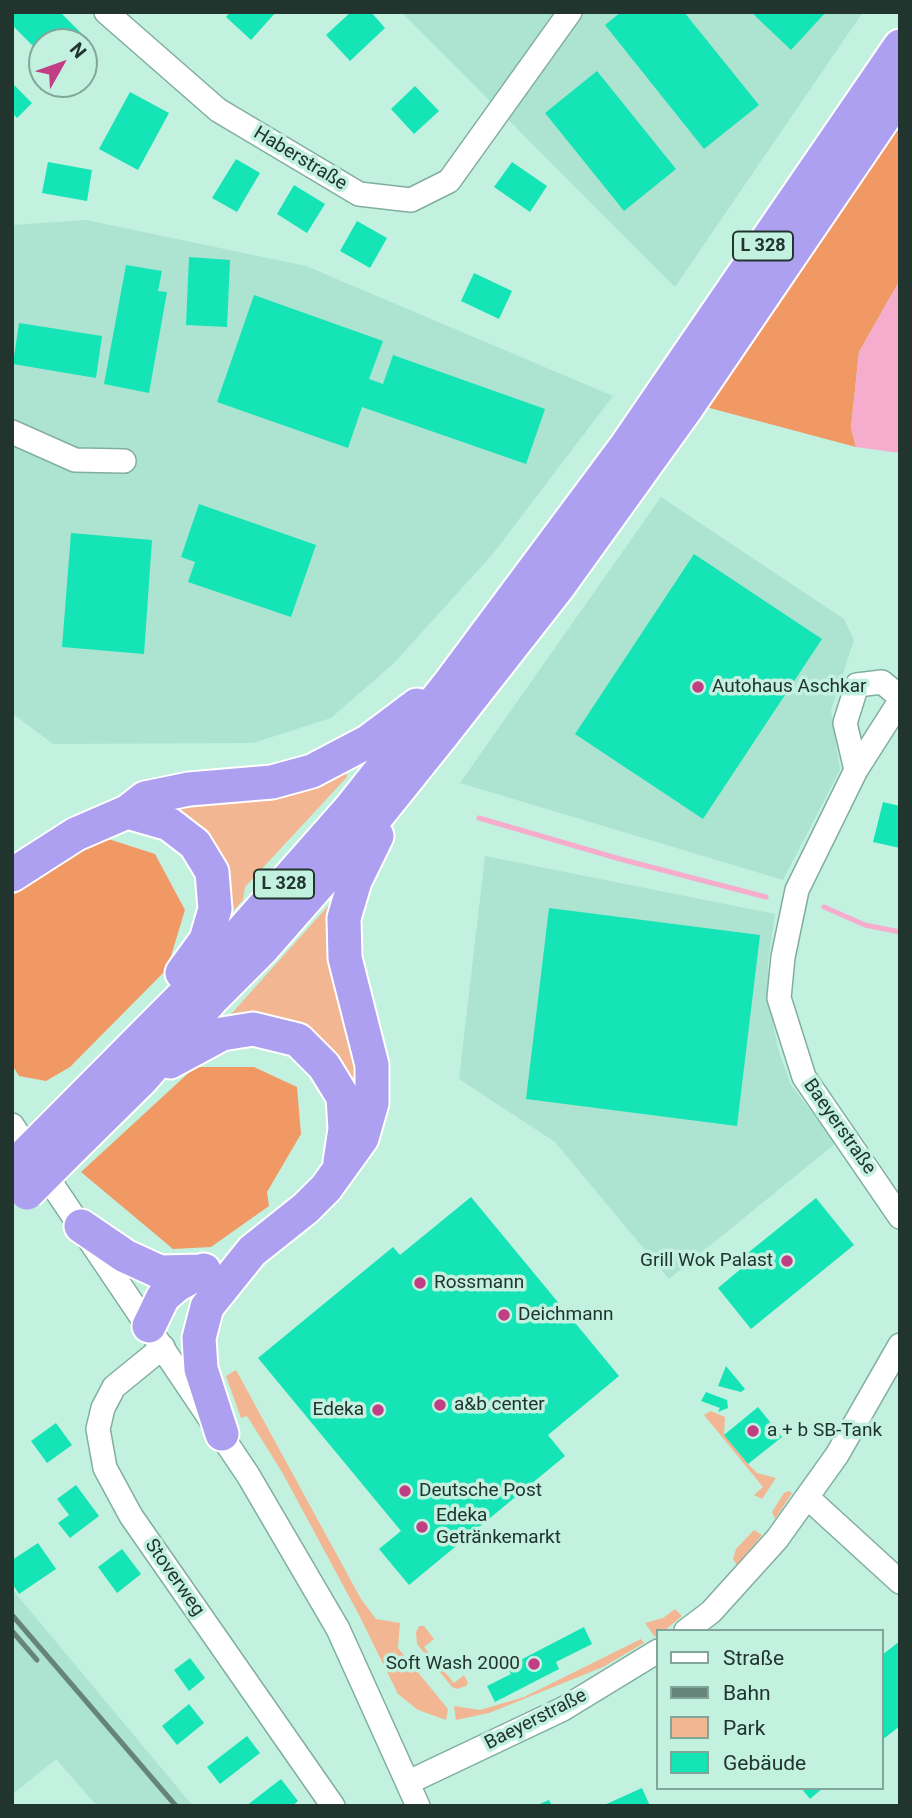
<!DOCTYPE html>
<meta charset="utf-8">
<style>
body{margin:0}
#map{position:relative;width:912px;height:1818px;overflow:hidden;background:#c2f1e0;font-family:Roboto,sans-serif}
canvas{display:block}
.frame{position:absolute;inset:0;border:14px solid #22342e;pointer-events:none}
.legend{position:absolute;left:656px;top:1629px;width:228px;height:161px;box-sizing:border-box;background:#c2f1e0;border:2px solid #82a599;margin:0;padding:9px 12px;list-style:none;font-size:21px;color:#22342e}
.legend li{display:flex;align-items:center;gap:14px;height:35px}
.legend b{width:35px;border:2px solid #82a599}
.north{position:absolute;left:28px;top:28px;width:70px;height:70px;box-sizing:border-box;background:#c2f1e0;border:2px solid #82a599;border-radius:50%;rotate:50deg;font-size:19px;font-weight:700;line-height:28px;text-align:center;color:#22342e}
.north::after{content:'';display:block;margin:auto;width:24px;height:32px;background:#c13e85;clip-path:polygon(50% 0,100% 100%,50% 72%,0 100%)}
</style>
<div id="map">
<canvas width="912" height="1818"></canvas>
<div class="frame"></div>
<ul class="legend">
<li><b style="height:9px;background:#fff"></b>Straße</li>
<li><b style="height:9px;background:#66847a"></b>Bahn</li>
<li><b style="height:19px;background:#f3b692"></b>Park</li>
<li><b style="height:19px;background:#15e4b6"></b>Gebäude</li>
</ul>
<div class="north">N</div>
</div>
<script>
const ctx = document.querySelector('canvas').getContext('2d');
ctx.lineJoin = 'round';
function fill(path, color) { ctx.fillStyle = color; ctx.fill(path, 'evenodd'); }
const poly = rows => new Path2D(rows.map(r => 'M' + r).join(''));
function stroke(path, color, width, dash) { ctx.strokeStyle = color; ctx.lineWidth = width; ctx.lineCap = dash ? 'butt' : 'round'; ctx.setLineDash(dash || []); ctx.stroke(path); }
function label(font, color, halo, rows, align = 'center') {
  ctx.font = font + ' Roboto,sans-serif'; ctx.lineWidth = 7; ctx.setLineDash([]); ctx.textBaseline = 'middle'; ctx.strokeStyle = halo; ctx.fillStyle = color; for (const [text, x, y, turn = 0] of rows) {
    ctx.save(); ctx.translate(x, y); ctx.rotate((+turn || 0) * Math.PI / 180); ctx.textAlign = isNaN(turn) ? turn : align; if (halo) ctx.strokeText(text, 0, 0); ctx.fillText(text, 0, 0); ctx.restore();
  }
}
const built = poly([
 [401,12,863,12,675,287],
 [86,220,306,266,613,396,492,555,393,664,331,718,253,743,53,744,12,713,12,225],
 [661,497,844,619,854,640,831,710,840,770,783,880,460,783],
 [485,856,775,914,768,963,769,1001,778,1049,791,1085,836,1143,669,1279,555,1142,459,1079],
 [12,1589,193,1806,97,1806,56,1759,12,1795]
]);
const green = poly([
 [346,767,347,777,245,887,243,900,228,917,164,812,187,800],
 [337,896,358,1041,361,1122,334,1061,223,1023],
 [236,1370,361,1599,376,1619,400,1623,398,1648,448,1709,446,1720,418,1710,398,1694,358,1613,282,1472,247,1416,241,1418,226,1376],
 [711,1411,725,1417,724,1434,749,1465,757,1473,776,1478,762,1499,754,1495,763,1487,704,1415],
 [789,1491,792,1493,775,1519,772,1512,784,1493],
 [754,1530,762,1535,737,1565,733,1559,736,1549],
 [675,1609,682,1616,664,1631,658,1631,655,1637,645,1623,663,1618],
 [419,1626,424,1626,434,1639,424,1647,454,1683,464,1675,468,1683,466,1686,457,1689,452,1687,417,1644,416,1632],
 [641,1639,644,1643,603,1667,489,1713,456,1720,454,1706,480,1710,524,1697]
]);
const forest = poly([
 [900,122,900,280,859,352,851,428,856,447,706,407],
 [99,836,155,854,185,910,167,969,70,1067,46,1081,19,1076,12,1065,12,896],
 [195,1067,254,1067,297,1087,301,1134,267,1192,269,1206,211,1247,173,1249,81,1172]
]);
const water = poly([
 [900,280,900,453,856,447,851,428,859,352]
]);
const stream = poly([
 [479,818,620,859,766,897],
 [824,907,865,925,900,932]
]);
const building = poly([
 [12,12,60,12,84,36,78,42,42,42,42,55,12,25],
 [230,12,276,12,251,40,226,17],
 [351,12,371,12,385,28,350,61,326,35],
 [621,12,684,12,759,105,704,149,605,25],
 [751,12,826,12,791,50],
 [597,71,676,169,624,211,545,113],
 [12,83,32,103,17,118,12,113],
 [415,86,439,111,414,134,391,109],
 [130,92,169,113,138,170,99,149],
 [236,159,260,173,237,212,212,198],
 [48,162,92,170,87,201,42,193],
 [512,162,547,186,530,212,494,187],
 [294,185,325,204,307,233,277,214],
 [357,221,387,238,370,268,340,251],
 [189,257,230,260,227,327,186,325],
 [126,265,162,271,158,291,167,292,149,393,104,384],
 [474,273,512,291,499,319,461,301],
 [254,295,383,341,369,379,383,384,393,355,545,409,526,464,362,407,348,448,217,402],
 [19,323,102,336,96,378,13,364],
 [199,504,316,545,291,617,188,582,195,562,181,557],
 [71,533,152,540,144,654,62,647],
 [694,554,822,639,703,819,575,734],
 [883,802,900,806,900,848,873,842],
 [549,908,760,935,737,1126,526,1099],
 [471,1197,619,1376,548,1435,565,1456,409,1585,379,1549,401,1531,258,1358,393,1247,400,1255],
 [816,1198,854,1245,751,1329,718,1288,749,1262,744,1256],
 [726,1366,745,1389,741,1392,718,1386],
 [706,1392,727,1400,728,1408,718,1412,720,1408,701,1401],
 [758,1407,782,1437,748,1464,724,1435],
 [56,1423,72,1445,47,1463,31,1441],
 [76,1485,99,1516,70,1538,58,1523,69,1515,57,1499],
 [38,1543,56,1569,19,1594,12,1583,12,1560],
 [122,1549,141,1574,117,1593,98,1567],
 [584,1627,592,1644,556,1662,559,1669,495,1702,487,1686,511,1674,507,1667],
 [900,1641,900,1726,882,1740,882,1655],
 [190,1658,205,1678,189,1691,174,1670],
 [189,1704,204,1723,177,1745,162,1726],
 [247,1736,260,1753,220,1784,207,1767],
 [281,1779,298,1801,292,1806,246,1806],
 [642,1788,650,1806,602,1806],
 [801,1788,823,1788,810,1799],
 [549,1800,552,1806,535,1806]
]);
const minor = poly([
 [106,12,218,110,359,194,411,200,449,181,570,12],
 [12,432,75,460,124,461],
 [900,701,856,770,797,890,783,957,779,998,804,1077,900,1217],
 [856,770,845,723,857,685,882,682,900,697],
 [12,1125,248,1475,338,1629,418,1806],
 [163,1347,114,1387,103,1408,98,1429,105,1468,131,1516,333,1806],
 [807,1497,900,1582],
 [686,1631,711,1612,777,1539,837,1455,900,1345],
 [409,1782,563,1709,658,1651]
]);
const highway = poly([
 [127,812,169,824,195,844,212,872,215,909,206,940,182,973],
 [12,875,76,834,127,812,145,798,189,789,272,782,312,771,369,741,417,705],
 [170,1062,222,1034,253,1029,298,1040,324,1066,343,1097,345,1129,340,1162],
 [45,1135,199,980,349,810,449,684,626,446,900,46],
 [62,1158,141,1080,212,999,262,949,362,835,443,734,558,587,688,406,900,94],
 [81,1226,125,1256,160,1272,202,1271],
 [149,1326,163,1297,177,1285,204,1270],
 [222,1434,201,1369,199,1338,207,1307,252,1251,306,1208,326,1188,362,1138,372,1103,372,1065,345,958,344,918,355,881,377,836]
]);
const rail = poly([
 [12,1615,176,1806],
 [12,1631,37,1660]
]);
const highwayBridge = poly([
 [12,1168,45,1135],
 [27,1193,62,1158]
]);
const markers = [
 [698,687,7,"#c13e85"],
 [787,1261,7,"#c13e85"],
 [420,1283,7,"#c13e85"],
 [504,1315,7,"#c13e85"],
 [440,1405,7,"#c13e85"],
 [378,1410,7,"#c13e85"],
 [753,1431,7,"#c13e85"],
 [405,1491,7,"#c13e85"],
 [422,1527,7,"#c13e85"],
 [534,1664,7,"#c13e85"]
];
const shields = [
 [763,246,60],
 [284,884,60]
];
const shieldNames = [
 ["L 328",763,246],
 ["L 328",284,884]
];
const streetNames = [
 ["Haberstraße",300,159,31],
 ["Baeyerstraße",839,1127,55],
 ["Stoverweg",174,1578,55],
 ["Baeyerstraße",536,1720,-27]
];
const poiNames = [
 ["Autohaus Aschkar",712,687],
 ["Grill Wok Palast",773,1261,"right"],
 ["Rossmann",434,1283],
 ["Deichmann",518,1315],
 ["a&b center",454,1405],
 ["Edeka",364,1410,"right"],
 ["a + b SB-Tank",767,1431],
 ["Deutsche Post",419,1491],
 ["Edeka",436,1516],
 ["Getränkemarkt",436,1538],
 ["Soft Wash 2000",520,1664,"right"]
];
fill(built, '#ade4d1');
fill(green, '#f3b692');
fill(forest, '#f19964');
fill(water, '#f5accd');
stroke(stream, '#f5accd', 5);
fill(building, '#15e4b6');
stroke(minor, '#81ae9f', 26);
stroke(highway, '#fff', 37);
stroke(minor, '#fff', 23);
stroke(highway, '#aea0f1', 33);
stroke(rail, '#66847a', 5);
stroke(highwayBridge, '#fff', 37, []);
stroke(highwayBridge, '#aea0f1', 33);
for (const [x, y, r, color] of markers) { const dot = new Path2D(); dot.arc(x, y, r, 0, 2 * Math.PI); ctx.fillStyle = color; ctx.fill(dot); stroke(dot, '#c2f1e0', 2.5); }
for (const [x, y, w] of shields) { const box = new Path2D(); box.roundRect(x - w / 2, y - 14.5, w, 29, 5); ctx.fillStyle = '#c2f1e0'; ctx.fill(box); stroke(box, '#22342e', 2); }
label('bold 18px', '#22342e', null, shieldNames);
label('19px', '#22342e', '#c2f1e0', streetNames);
label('19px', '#22342e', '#c2f1e0', poiNames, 'left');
</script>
